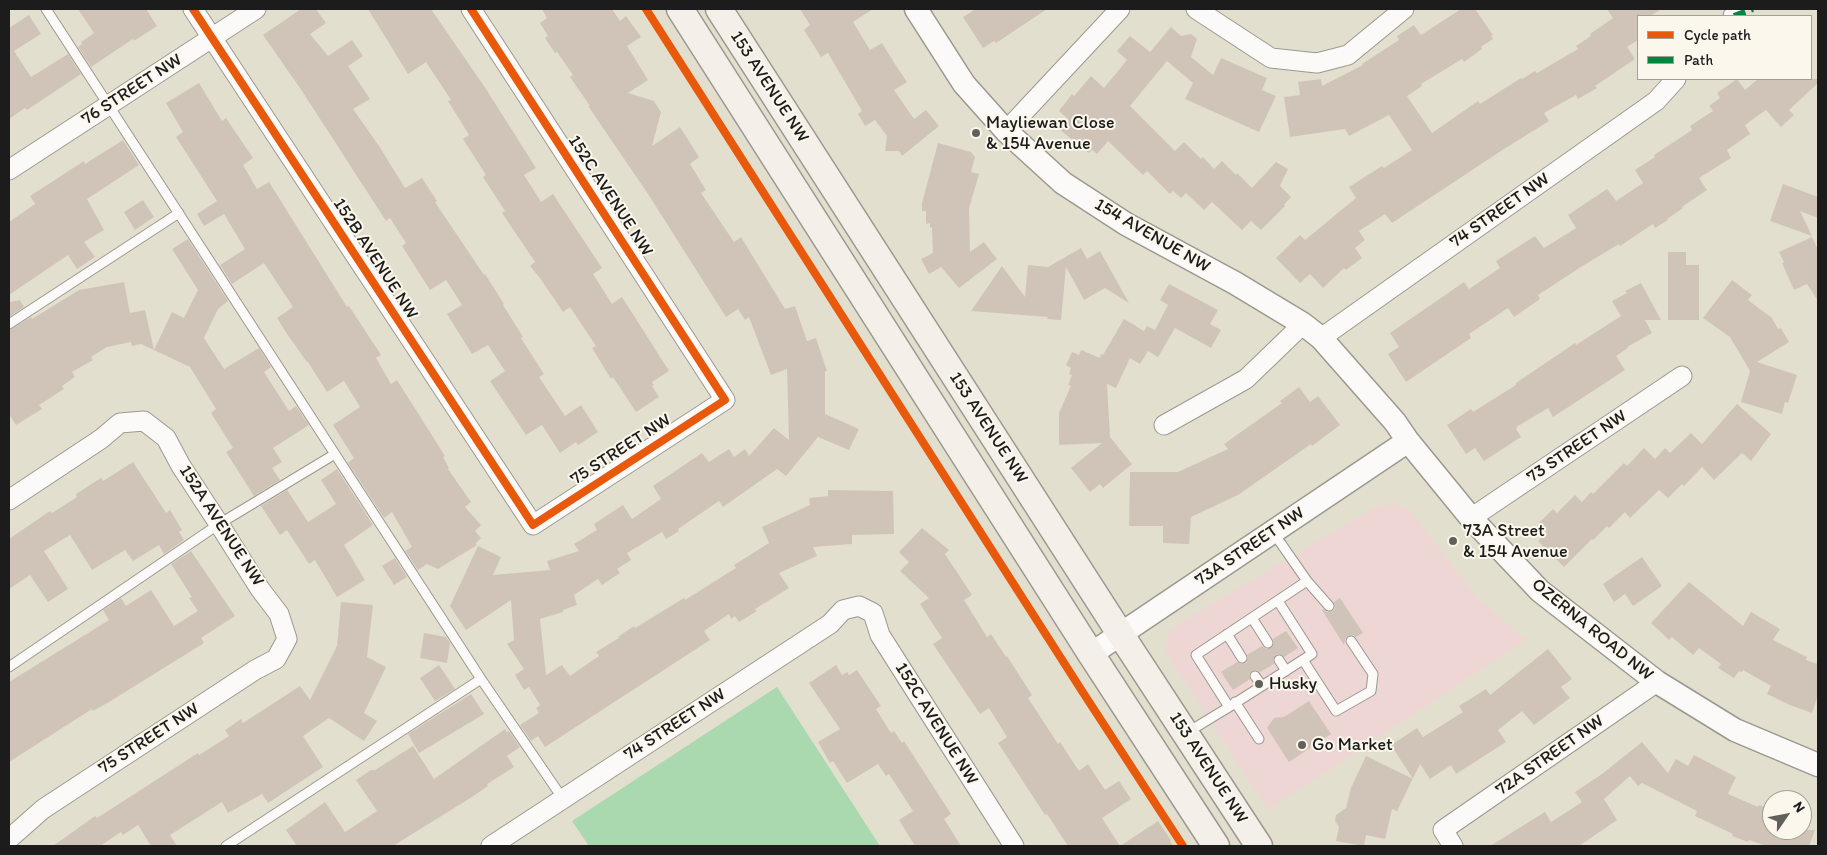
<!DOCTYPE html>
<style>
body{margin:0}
#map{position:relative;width:1827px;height:855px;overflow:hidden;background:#e3dfce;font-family:Itim,sans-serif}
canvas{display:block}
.frame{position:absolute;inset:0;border:10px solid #1c1c1c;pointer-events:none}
.legend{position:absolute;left:1637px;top:15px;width:175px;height:65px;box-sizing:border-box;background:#fbf7ec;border:1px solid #a29f99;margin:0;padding:6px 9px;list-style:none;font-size:15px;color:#1c1c1c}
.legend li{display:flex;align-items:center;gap:10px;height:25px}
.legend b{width:25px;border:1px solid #a29f99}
.north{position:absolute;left:1762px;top:790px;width:50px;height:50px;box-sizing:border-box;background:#fbf7ec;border:1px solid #a29f99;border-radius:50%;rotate:57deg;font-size:14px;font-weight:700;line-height:20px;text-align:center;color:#1c1c1c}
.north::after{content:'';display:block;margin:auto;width:18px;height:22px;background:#62605a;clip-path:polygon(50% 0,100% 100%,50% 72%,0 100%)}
</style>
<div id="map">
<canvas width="1827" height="855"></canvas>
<div class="frame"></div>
<ul class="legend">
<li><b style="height:6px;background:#e8590c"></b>Cycle path</li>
<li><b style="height:6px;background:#00873e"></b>Path</li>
</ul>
<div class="north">N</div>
</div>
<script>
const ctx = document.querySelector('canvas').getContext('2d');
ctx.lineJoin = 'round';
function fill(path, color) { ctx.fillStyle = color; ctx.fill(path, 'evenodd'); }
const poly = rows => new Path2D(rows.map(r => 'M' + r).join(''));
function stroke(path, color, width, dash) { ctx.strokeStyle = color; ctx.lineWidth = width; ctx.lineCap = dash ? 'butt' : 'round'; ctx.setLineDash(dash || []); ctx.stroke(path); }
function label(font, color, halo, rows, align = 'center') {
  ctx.font = font + ' Itim,sans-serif'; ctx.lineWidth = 4; ctx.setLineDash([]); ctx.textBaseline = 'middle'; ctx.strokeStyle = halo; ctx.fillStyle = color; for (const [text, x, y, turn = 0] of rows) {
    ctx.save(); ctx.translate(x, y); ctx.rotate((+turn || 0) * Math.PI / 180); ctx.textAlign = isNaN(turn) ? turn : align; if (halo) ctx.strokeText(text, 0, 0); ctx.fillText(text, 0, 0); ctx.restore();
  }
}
const built = poly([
 [1395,504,1410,510,1476,597,1526,640,1268,810,1165,651,1167,634,1177,625,1377,506]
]);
const green = poly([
 [777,687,880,846,589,846,572,821]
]);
const building = poly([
 [78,9,146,9,157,26,134,41,133,39,91,67,78,47,82,44,81,42,94,33],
 [301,9,316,9,326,23,310,34,328,56,352,40,363,56,348,66,370,99,353,109,379,146,405,188,422,178,437,201,435,202,484,275,485,274,504,304,503,305,523,337,521,338,544,374,539,377,565,416,581,405,598,432,578,445,576,442,560,453,542,425,526,435,490,381,505,371,488,345,472,354,447,314,462,305,446,280,430,290,402,246,406,243,390,218,386,221,302,91,263,35],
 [368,9,431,9,486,89,536,168,524,175,541,202,553,194,602,268,593,274,612,304,622,297,669,371,652,382,654,385,652,386,659,397,636,412,613,377,611,379,592,348,596,346,570,307,563,312,540,278,530,266,535,262,502,213,505,211,483,177,486,175,463,139,469,135,448,101,451,100,426,62,408,74],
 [542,9,612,9,620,21,626,16,641,37,627,46,648,80,628,93,654,101,661,112,652,146,680,127,699,157,690,164,706,190,701,193,734,242,741,237,785,309,795,306,807,341,816,338,827,371,825,371,825,414,859,429,849,450,818,437,786,476,777,469,723,507,719,501,678,529,679,531,666,539,662,532,627,553,631,560,617,569,620,573,602,585,598,579,574,595,577,605,563,610,563,612,540,619,546,675,562,665,570,676,599,656,596,652,619,638,618,637,634,626,635,628,684,598,685,600,736,568,734,565,769,543,762,527,810,505,809,498,828,496,828,490,893,491,894,534,852,535,852,544,813,547,817,556,779,573,789,588,755,609,757,611,739,622,735,616,731,619,729,614,704,631,710,640,545,747,538,736,531,741,520,725,539,713,536,708,540,705,529,687,524,690,515,675,524,669,507,644,514,640,511,600,466,630,450,606,478,546,501,557,493,575,550,570,547,561,579,551,574,544,597,530,594,524,623,505,632,519,661,499,653,486,702,453,709,462,729,449,734,457,745,449,749,456,774,428,789,440,787,369,771,375,749,317,745,320,738,309,726,317,648,194,588,106,590,106,570,77,573,75,557,52,555,53,545,38,548,36,540,23,547,18],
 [800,9,873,9,853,22,870,50,882,43,895,64,907,82,894,90,914,119,926,110,939,126,902,156,899,151,885,151,887,136,875,120,865,126,858,114,862,111,828,53,821,57,804,30,810,25],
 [976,9,1047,9,996,43,994,41,983,48,963,17],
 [1461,9,1475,9,1493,35,1491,36,1493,39,1481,47,1482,49,1464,62,1462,59,1421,84,1422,86,1407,96,1432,133,1478,101,1480,104,1521,78,1522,79,1535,71,1537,73,1578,49,1576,46,1591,36,1590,34,1613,18,1607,9,1662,9,1650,16,1638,16,1638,40,1627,47,1635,59,1595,86,1597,88,1578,99,1576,95,1544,113,1549,121,1504,149,1392,223,1385,214,1359,231,1365,240,1355,248,1362,258,1346,270,1344,268,1323,288,1310,274,1300,283,1276,258,1300,235,1305,240,1356,198,1349,187,1382,166,1384,168,1412,150,1389,115,1349,136,1345,129,1290,137,1284,97,1300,95,1298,82,1321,79,1322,86,1363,65,1362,64,1399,40,1397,36,1414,25,1421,35],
 [29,15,41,34,14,51,31,77,68,54,81,74,27,110,25,108,9,119,9,28],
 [1171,27,1181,36,1191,34,1197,39,1191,57,1213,75,1221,58,1267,78,1262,90,1276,96,1259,132,1185,99,1193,83,1167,61,1130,106,1175,151,1184,142,1201,159,1203,157,1214,169,1222,161,1236,175,1237,173,1252,188,1276,162,1288,169,1280,186,1291,197,1284,205,1285,206,1261,230,1251,221,1242,230,1212,202,1204,210,1186,193,1181,198,1173,191,1170,194,1147,171,1143,175,1108,141,1097,154,1092,150,1089,153,1060,130,1069,120,1059,111,1072,94,1074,96,1091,76,1104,88,1127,60,1117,51,1130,36,1150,52],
 [1737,79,1745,90,1758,79,1818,79,1818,83,1789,110,1794,115,1781,127,1766,110,1745,125,1750,134,1727,150,1731,158,1699,178,1707,190,1682,207,1683,208,1667,219,1668,220,1655,228,1653,224,1620,246,1619,244,1584,265,1538,295,1540,299,1514,317,1508,308,1469,334,1471,338,1406,382,1388,354,1399,347,1390,333,1464,282,1469,289,1500,268,1496,261,1535,236,1544,248,1576,228,1568,215,1607,189,1616,201,1643,183,1635,170,1655,157,1654,155,1692,130,1690,126,1713,111,1709,106,1720,98,1717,93],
 [199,83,222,121,226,118,253,158,243,165,257,189,269,182,347,307,349,306,381,355,376,358,391,384,397,380,445,456,443,457,449,468,448,469,471,502,465,507,481,525,475,531,481,538,475,544,477,545,438,569,427,564,418,570,405,551,412,547,392,512,384,518,348,463,354,458,333,425,360,407,344,381,327,392,308,362,307,362,287,334,277,318,293,307,264,263,232,284,220,265,245,249,224,214,204,226,197,214,217,201,176,137,183,132,166,103],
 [123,140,139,165,87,199,104,230,84,242,95,257,77,269,68,255,9,295,9,222,35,204,30,196,84,161,85,164],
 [938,143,971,152,975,157,971,172,979,174,969,208,970,252,984,242,997,259,959,288,941,267,929,274,921,259,933,253,932,227,930,228,930,223,926,224,926,211,922,211,922,203],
 [1783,184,1818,197,1818,218,1800,211,1812,236,1770,221],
 [143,200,154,217,135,230,124,212],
 [1812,237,1818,250,1818,301,1807,284,1794,290,1782,263,1784,262,1779,252],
 [188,239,228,301,218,309,204,338,224,369,259,348,271,367,264,372,289,411,296,406,309,425,273,448,282,462,272,468,280,480,254,496,226,452,233,448,211,413,216,409,190,367,154,350,172,312,184,318,198,290,172,249],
 [1081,248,1087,259,1100,251,1129,303,1105,288,1084,300,1066,267,1061,320,1047,319,1048,317,971,311,1002,266,1025,297,1028,265,1048,267],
 [1668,252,1686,252,1686,265,1699,265,1699,320,1668,320],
 [1732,280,1752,295,1748,300,1772,318,1778,329,1781,328,1789,342,1757,362,1797,375,1788,403,1785,402,1782,414,1741,402,1750,371,1730,337,1703,318],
 [124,282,130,313,145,310,154,350,141,344,132,346,131,342,107,347,91,357,93,360,72,372,75,377,62,386,64,389,39,405,42,409,16,425,9,414,9,330,31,317,32,319,79,290],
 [1641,283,1661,320,1645,320,1652,333,1627,347,1628,348,1616,356,1625,370,1553,417,1548,408,1518,426,1516,429,1521,437,1484,461,1475,448,1466,454,1447,425,1471,409,1473,412,1516,385,1516,383,1575,343,1576,345,1621,316,1612,301,1627,293,1625,291],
 [1169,284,1218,310,1210,324,1221,330,1211,348,1175,328,1158,357,1148,351,1140,364,1130,358,1116,388,1107,384,1110,437,1132,464,1103,488,1100,484,1090,492,1071,468,1102,443,1059,445,1059,413,1071,386,1068,385,1072,375,1069,374,1071,368,1066,365,1072,352,1079,355,1081,350,1100,358,1101,354,1103,355,1124,319,1144,331,1147,326,1155,330,1168,305,1160,300],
 [20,300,24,307,9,317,9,302],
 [1299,387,1310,402,1318,396,1340,425,1312,446,1311,444,1238,495,1191,517,1189,544,1163,543,1163,526,1129,526,1130,472,1178,472,1228,449,1224,444,1282,403,1280,401],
 [1737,404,1771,434,1751,461,1742,453,1714,480,1702,467,1684,486,1682,484,1668,498,1659,490,1630,518,1625,512,1609,528,1607,526,1593,540,1592,539,1564,567,1538,541,1547,532,1539,523,1553,509,1557,513,1575,495,1582,502,1591,492,1593,494,1624,463,1627,466,1644,448,1655,459,1665,448,1670,453,1691,433,1702,444],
 [133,462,166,513,170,510,182,530,179,532,184,540,164,554,159,545,133,561,125,550,92,570,70,535,44,551,68,589,48,602,30,575,9,589,9,539,50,511,52,513,77,497,76,494,101,478,103,481],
 [337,469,373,525,344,545,365,580,337,597,315,560,309,564,287,530,280,535,261,506,287,490,308,522,336,504,321,480],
 [922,528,949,550,945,554,972,595,964,600,987,637,991,634,1006,657,1007,656,1032,695,1028,698,1058,744,1060,742,1079,771,1088,764,1105,790,1119,781,1131,799,1102,818,1120,846,1158,821,1171,840,1170,841,1173,846,1068,846,1047,814,1045,815,998,743,1007,737,989,708,980,714,933,644,942,638,920,604,929,598,900,571,909,562,899,552],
 [191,551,235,616,201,638,204,643,109,702,93,711,92,709,9,762,9,682,109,620,103,610,121,598,126,606,151,590,174,626,198,611,189,598,192,597,171,564],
 [1642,557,1662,586,1633,606,1625,594,1614,602,1603,584],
 [395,558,407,577,394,585,382,566],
 [1689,582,1743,626,1751,612,1780,629,1773,640,1807,657,1806,660,1818,664,1818,695,1812,713,1790,705,1767,694,1771,686,1743,670,1742,672,1739,671,1734,678,1718,668,1721,664,1699,648,1693,655,1672,637,1669,640,1651,623],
 [1340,598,1363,633,1356,637,1353,635,1348,636,1345,639,1344,645,1322,610,1323,609,1327,612,1333,611,1335,608,1334,602],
 [341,602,373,605,367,657,386,667,364,713,377,721,364,741,329,718,303,736,323,767,268,803,262,794,228,813,222,802,170,835,177,846,151,846,138,825,123,835,121,832,100,846,53,846,95,816,97,818,198,753,199,755,229,736,225,730,241,719,243,723,300,686,310,700,337,646],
 [1286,631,1298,648,1284,657,1279,654,1275,655,1273,660,1274,664,1260,672,1257,670,1252,671,1249,674,1250,679,1233,690,1221,672,1237,662,1242,664,1246,663,1248,658,1247,655,1262,646,1266,649,1271,648,1274,643,1273,639],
 [424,633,446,637,450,643,447,663,420,658],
 [1548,649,1572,679,1561,687,1570,698,1534,725,1522,711,1498,730,1506,742,1456,774,1451,765,1430,779,1420,764,1397,811,1392,809,1385,839,1366,835,1364,846,1336,841,1339,827,1335,821,1336,815,1346,808,1351,788,1366,756,1413,779,1391,745,1417,728,1423,737,1463,712,1459,706,1486,689,1490,695],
 [439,665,455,689,435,701,420,678],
 [836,665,842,675,847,672,849,675,857,670,881,706,876,709,891,733,894,731,902,743,904,741,951,814,944,819,961,846,915,846,899,820,913,811,889,774,886,776,878,764,847,783,833,761,830,763,818,742,840,729,809,683],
 [471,694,484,714,419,753,408,734],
 [1309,701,1331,734,1289,762,1267,728,1274,718,1284,717],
 [505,729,507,732,509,731,520,747,507,756,514,767,487,784,488,786,472,797,393,846,297,846,286,830,325,802,345,832,377,811,356,780,371,770,375,770,413,746,434,779],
 [1642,742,1668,773,1676,759,1688,766,1694,755,1736,777,1728,794,1758,807,1759,805,1772,810,1772,830,1815,830,1809,846,1766,846,1749,840,1748,842,1732,836,1733,834,1695,816,1697,811,1642,783,1638,786,1630,776,1604,799,1617,820,1579,846,1490,846,1545,812,1551,822,1582,802,1575,792,1602,774]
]);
const service = poly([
 [46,9,481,679,563,799],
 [9,324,179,213],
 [1307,581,1329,606],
 [1252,618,1268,643],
 [1227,634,1242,658],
 [1279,660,1286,671],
 [1303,660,1336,711,1371,691,1373,674,1351,641],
 [9,667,219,524,335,454],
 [1255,676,1262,686],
 [1235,702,1259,739],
 [1229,707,1312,654,1278,601],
 [1188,732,1229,707,1196,655,1307,581,1273,532],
 [226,846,481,679]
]);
const minor = poly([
 [193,9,533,525,725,400,471,9],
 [1196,9,1271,58,1317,63,1348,55,1404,9],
 [1733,16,1734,16],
 [1006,131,1120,9],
 [9,170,256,9],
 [1321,338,1656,101,1676,79],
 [1164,425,1246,379,1303,324],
 [9,500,101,439,120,423,144,421,166,438,181,466,219,524,260,589,279,614,287,639,276,659,255,670,43,809,9,839],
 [1471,518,1682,376],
 [491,846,830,624,843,610,859,606,873,613,880,635,1014,846],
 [1453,846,1443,830,1657,682]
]);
const tertiary = poly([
 [916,9,964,84,1006,131,1063,183,1126,224,1235,283,1303,324,1321,338,1395,422,1408,441,1471,518,1540,591,1657,682,1735,730,1818,765],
 [1091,654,1408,441]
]);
const secondary = poly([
 [680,9,1091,654,1216,846],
 [719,9,1121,635,1259,846]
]);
const quiet = poly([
 [1734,16,1753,9]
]);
const cycleway = poly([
 [193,9,533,525,725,400,471,9],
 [646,9,1082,691,1183,846]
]);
const markers = [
 [976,133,5,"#62605a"],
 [1453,541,5,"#62605a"],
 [1259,684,5,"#62605a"],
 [1302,745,5,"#62605a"]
];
const streetNames = [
 ["153 AVENUE NW",769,87,57],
 ["76 STREET NW",132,90,-33],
 ["152C AVENUE NW",610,196,57],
 ["74 STREET NW",1500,211,-35],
 ["154 AVENUE NW",1152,236,30],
 ["152B AVENUE NW",375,259,57],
 ["153 AVENUE NW",988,428,57],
 ["73 STREET NW",1577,447,-34],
 ["75 STREET NW",621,450,-33],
 ["152A AVENUE NW",221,526,57],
 ["73A STREET NW",1250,547,-34],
 ["OZERNA ROAD NW",1592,630,39],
 ["152C AVENUE NW",936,724,58],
 ["74 STREET NW",675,725,-33],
 ["75 STREET NW",149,739,-33],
 ["72A STREET NW",1550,756,-35],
 ["153 AVENUE NW",1208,768,57]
];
const poiNames = [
 ["Mayliewan Close",986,123],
 ["& 154 Avenue",986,144],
 ["73A Street",1463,531],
 ["& 154 Avenue",1463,552],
 ["Husky",1269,684],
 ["Go Market",1312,745]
];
fill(built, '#edd6d4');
fill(green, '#aad8af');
fill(building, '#d0c4b9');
stroke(service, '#9b998f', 11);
stroke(minor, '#9b998f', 21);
stroke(tertiary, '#9b998f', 25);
stroke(secondary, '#9b998f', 29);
stroke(service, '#fbfaf8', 9);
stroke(minor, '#fbfaf8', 19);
stroke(tertiary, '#fbfaf8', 22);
stroke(secondary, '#f4f0e9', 26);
stroke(quiet, '#00873e', 6, [12, 6]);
stroke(cycleway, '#e8590c', 8);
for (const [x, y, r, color] of markers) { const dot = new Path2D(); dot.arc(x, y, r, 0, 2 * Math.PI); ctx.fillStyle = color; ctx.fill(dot); stroke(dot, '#fbf7ec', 2); }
label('18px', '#1c1c1c', '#fbf7ec', streetNames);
label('18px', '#1c1c1c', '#fbf7ec', poiNames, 'left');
</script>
